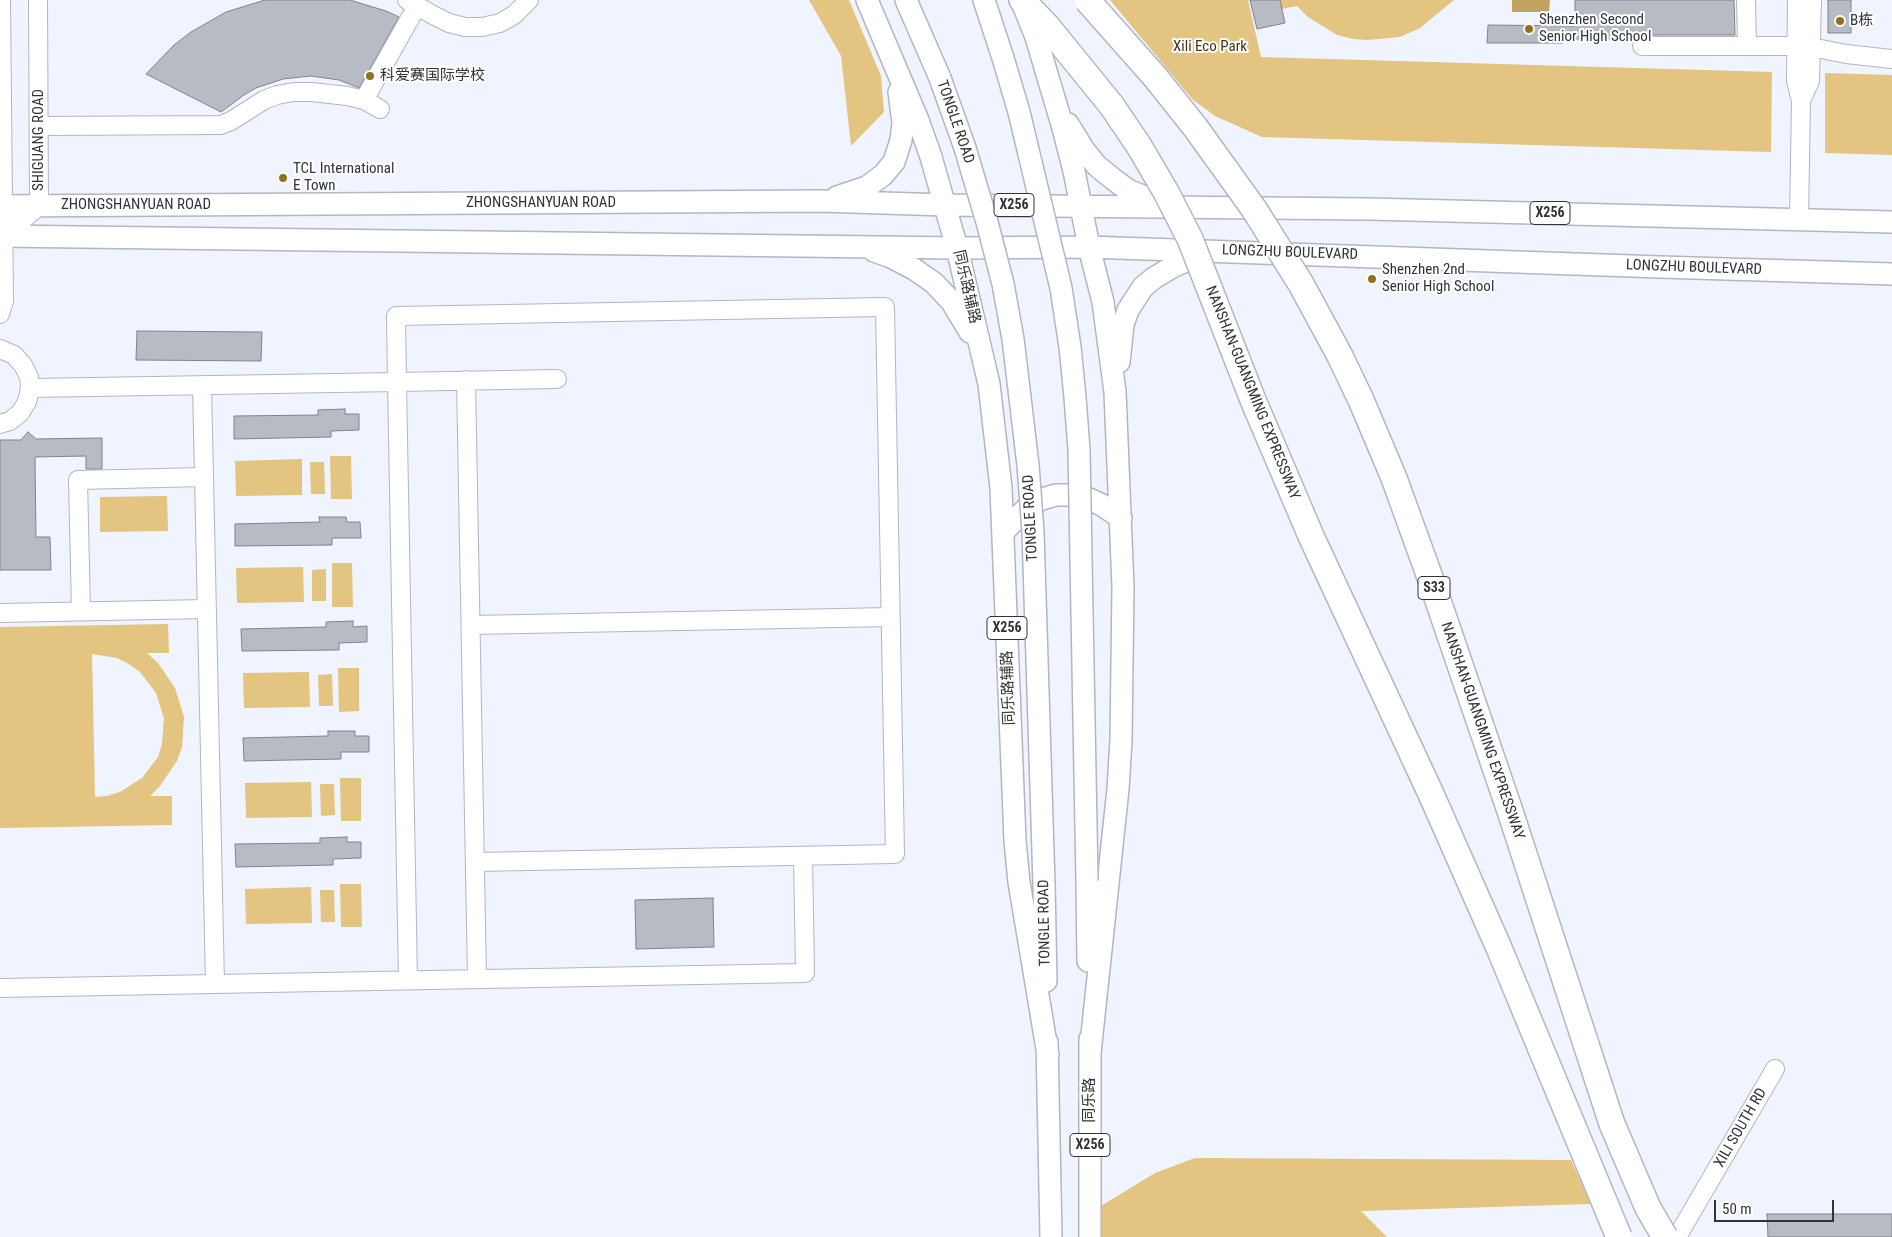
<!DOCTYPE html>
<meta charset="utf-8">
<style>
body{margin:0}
#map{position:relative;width:1892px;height:1237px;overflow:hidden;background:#eff4fe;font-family:"Roboto Condensed",sans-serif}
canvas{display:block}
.scale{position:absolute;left:1714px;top:1200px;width:120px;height:22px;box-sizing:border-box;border:2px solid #313336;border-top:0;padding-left:6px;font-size:15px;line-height:18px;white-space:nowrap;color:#313336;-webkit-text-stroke:4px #fff;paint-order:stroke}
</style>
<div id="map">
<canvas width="1892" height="1237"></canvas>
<div class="scale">50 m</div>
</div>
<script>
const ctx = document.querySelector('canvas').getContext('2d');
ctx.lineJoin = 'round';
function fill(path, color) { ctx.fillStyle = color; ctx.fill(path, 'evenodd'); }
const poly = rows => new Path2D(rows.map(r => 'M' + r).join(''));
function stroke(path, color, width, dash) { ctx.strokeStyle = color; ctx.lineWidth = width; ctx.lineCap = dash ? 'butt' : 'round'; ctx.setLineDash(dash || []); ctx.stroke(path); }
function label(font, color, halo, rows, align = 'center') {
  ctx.font = font + ' "Roboto Condensed","Noto Sans SC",sans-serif'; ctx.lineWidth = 4; ctx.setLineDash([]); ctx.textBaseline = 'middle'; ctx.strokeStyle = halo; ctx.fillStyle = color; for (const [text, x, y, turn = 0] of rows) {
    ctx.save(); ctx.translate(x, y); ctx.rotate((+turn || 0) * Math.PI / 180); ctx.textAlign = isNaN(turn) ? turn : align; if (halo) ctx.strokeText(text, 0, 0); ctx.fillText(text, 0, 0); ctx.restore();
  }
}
const green = poly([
 [809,0,849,0,881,76,884,112,851,146,841,56],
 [1110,0,1248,0,1261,57,1772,72,1771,152,1262,137,1215,116,1193,100],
 [1280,0,1454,0,1420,28,1400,37,1367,40,1353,39,1337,35,1308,17,1297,6,1282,9],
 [1825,73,1892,75,1892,155,1825,153],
 [330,456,351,456,352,499,331,499],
 [302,459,302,495,236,496,235,461],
 [310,462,324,462,325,494,311,494],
 [167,496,168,531,100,532,100,497],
 [332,563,352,563,353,607,332,607],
 [303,567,304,602,237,603,236,568],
 [326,569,326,601,312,601,312,570],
 [168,624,169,653,147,653,158,663,175,688,184,717,182,747,177,761,160,786,150,796,172,796,172,825,0,828,0,627],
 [92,654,117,658,129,664,140,672,156,693,164,718,162,744,158,757,142,778,120,792,107,796,95,797],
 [338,668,359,668,359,711,339,712],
 [309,672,310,707,244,708,243,673],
 [332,674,333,706,319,706,318,675],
 [340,778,361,778,361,821,341,821],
 [311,782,312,817,246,818,245,783],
 [320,784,334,784,335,815,321,816],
 [340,884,361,884,362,927,341,927],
 [311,887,312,923,246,924,245,889],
 [320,890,334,890,335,922,321,922],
 [1195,1158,1571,1160,1591,1204,1361,1211,1387,1237,1097,1237,1096,1209,1155,1173]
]);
const water = poly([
 [1512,0,1550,0,1549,12,1512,12]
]);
const building = poly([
 [265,0,350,0,386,11,399,17,359,88,339,80,311,76,283,79,256,88,244,95,221,112,146,74,174,45,191,32,226,12,265,0],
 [1250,0,1280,0,1285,23,1257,29,1250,0],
 [1575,0,1734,0,1735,35,1642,35,1635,39,1563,39,1563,43,1487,43,1488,25,1575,26,1575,0],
 [1828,0,1851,0,1851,33,1828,33,1828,0],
 [137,331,262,332,261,361,136,360,137,331],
 [345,409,345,414,359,414,359,430,331,431,331,437,234,439,234,416,318,415,318,410,345,409],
 [28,432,36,439,102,438,102,469,86,469,86,456,35,457,36,537,50,537,51,570,0,570,0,440,21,440,28,432],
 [319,517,346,517,347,522,360,522,361,538,332,538,332,545,235,546,235,524,320,522,319,517],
 [353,621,353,627,367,626,367,642,339,643,339,650,242,651,241,629,326,627,326,622,353,621],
 [328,731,355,731,355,736,369,736,369,752,341,752,341,759,244,761,243,738,328,736,328,731],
 [347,837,347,842,361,842,361,858,333,859,333,865,236,867,235,844,320,843,320,838,347,837],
 [713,898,714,947,636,949,635,900,713,898],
 [1767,1214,1892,1214,1892,1237,1768,1237,1767,1214]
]);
const minor = poly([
 [407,0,433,15,449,23,465,27,482,27,500,23,514,15,529,0],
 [1746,0,1747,46],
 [1797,0,1796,81,1801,101,1810,81,1812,0],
 [1642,46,1796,46],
 [1811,47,1846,54,1892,59],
 [364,100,417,6],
 [39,126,221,125,231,121,264,100,277,95,294,92,312,92,347,96,364,100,380,109],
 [1799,220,1801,101],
 [3,236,39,206,38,0],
 [0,314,4,301,1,0],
 [0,349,14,355,23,365,29,377,30,388,27,402,20,413,10,421,0,424],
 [466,380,477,979],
 [202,385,215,984],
 [30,388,397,382,408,980],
 [81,611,78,480,204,477],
 [0,613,207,609],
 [471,625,891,617],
 [475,862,895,854,885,307,396,316,397,382,557,379],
 [0,988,805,973,803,856],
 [1677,1237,1775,1069]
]);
const major = poly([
 [867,0,918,120,931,157,957,248,989,384,1001,488,1015,841,1019,882,1048,1055],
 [906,0,940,78],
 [984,0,1003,58],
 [1022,2,1036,37,1063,128,1074,171,1089,247,1103,302,1115,392,1123,587,1121,740,1118,789,1090,1053],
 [1068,124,1084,150,1097,166,1113,179,1128,190,1157,202],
 [837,197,867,187,883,175,894,162,901,140,903,123,899,92],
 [0,206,820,201,946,205,1369,209,1892,222],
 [0,236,957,248,1089,247,1660,267,1892,274],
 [874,251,891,257,914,269,934,283,952,302,970,332],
 [1119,362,1123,325,1128,310,1143,287,1154,278,1174,266,1205,253],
 [1004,531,1029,506,1042,499,1056,495,1072,495,1089,499,1102,505,1121,518],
 [1087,881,1088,961],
 [1044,884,1046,981],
 [1090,1039,1090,1237],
 [1047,1042,1051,1237]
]);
const highway = poly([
 [1022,0,1047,26,1112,106]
]);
const majorBridge = poly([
 [1003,58,1019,112,1061,288,1070,347,1075,397,1079,450,1087,881],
 [940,78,965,148,987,222,1003,284,1013,339,1028,465,1033,532,1044,884]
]);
const highwayBridge = poly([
 [1087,0,1156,78,1195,127,1254,209,1301,284,1340,356,1361,400,1394,478,1432,583,1510,811,1612,1124,1648,1208,1665,1237],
 [1112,106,1139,146,1166,192,1190,239,1253,400,1311,536,1431,794,1499,948,1619,1237]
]);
const markers = [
 [1840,21,5,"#937118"],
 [1529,29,5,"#937118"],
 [370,76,5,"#937118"],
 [283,178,5,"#937118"],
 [1372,279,5,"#937118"]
];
const shields = [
 [1014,205,40],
 [1550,213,40],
 [1434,588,32],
 [1007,628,40],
 [1090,1145,40]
];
const shieldNames = [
 ["X256",1014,205],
 ["X256",1550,213],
 ["S33",1434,588],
 ["X256",1007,628],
 ["X256",1090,1145]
];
const poiNames = [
 ["Shenzhen Second",1539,20],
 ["Senior High School",1539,37],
 ["B栋",1850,21],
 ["科爱赛国际学校",380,76],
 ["TCL International",293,169],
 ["E Town",293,186],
 ["Shenzhen 2nd",1382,270],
 ["Senior High School",1382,287]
];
const parkNames = [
 ["Xili Eco Park",1210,47]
];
const streetNames = [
 ["TONGLE ROAD",955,122,71],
 ["SHIGUANG ROAD",39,140,-90],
 ["ZHONGSHANYUAN ROAD",541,203],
 ["ZHONGSHANYUAN ROAD",136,205],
 ["LONGZHU BOULEVARD",1290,253,2],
 ["LONGZHU BOULEVARD",1694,268,2],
 ["同乐路辅路",966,287,77],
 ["NANSHAN-GUANGMING EXPRESSWAY",1252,393,68],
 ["TONGLE ROAD",1031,518,-93],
 ["同乐路辅路",1009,688,-92],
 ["NANSHAN-GUANGMING EXPRESSWAY",1482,731,71],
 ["TONGLE ROAD",1045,923,-91],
 ["同乐路",1090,1100,-90],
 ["XILI SOUTH RD",1741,1128,-60]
];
fill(green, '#e3c480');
fill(water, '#c1a35f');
fill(building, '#b6bbc4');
stroke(building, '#7f838c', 1);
stroke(minor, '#b2b6c0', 20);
stroke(major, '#b2b6c0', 24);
stroke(highway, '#b2b6c0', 28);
stroke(minor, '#fff', 18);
stroke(major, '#fff', 21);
stroke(highway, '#fff', 25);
stroke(majorBridge, '#b2b6c0', 24, []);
stroke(highwayBridge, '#b2b6c0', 28, []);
stroke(majorBridge, '#fff', 21);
stroke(highwayBridge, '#fff', 25);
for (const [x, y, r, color] of markers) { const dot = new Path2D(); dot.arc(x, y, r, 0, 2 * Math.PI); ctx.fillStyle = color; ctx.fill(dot); stroke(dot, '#fff', 2); }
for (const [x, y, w] of shields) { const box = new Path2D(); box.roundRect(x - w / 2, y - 11.5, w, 23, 4); ctx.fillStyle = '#fff'; ctx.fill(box); stroke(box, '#313336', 1); }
label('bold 14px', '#313336', null, shieldNames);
label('15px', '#313336', '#fff', poiNames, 'left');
label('15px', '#413315', '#fff', parkNames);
label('15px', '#313336', '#fff', streetNames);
</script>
